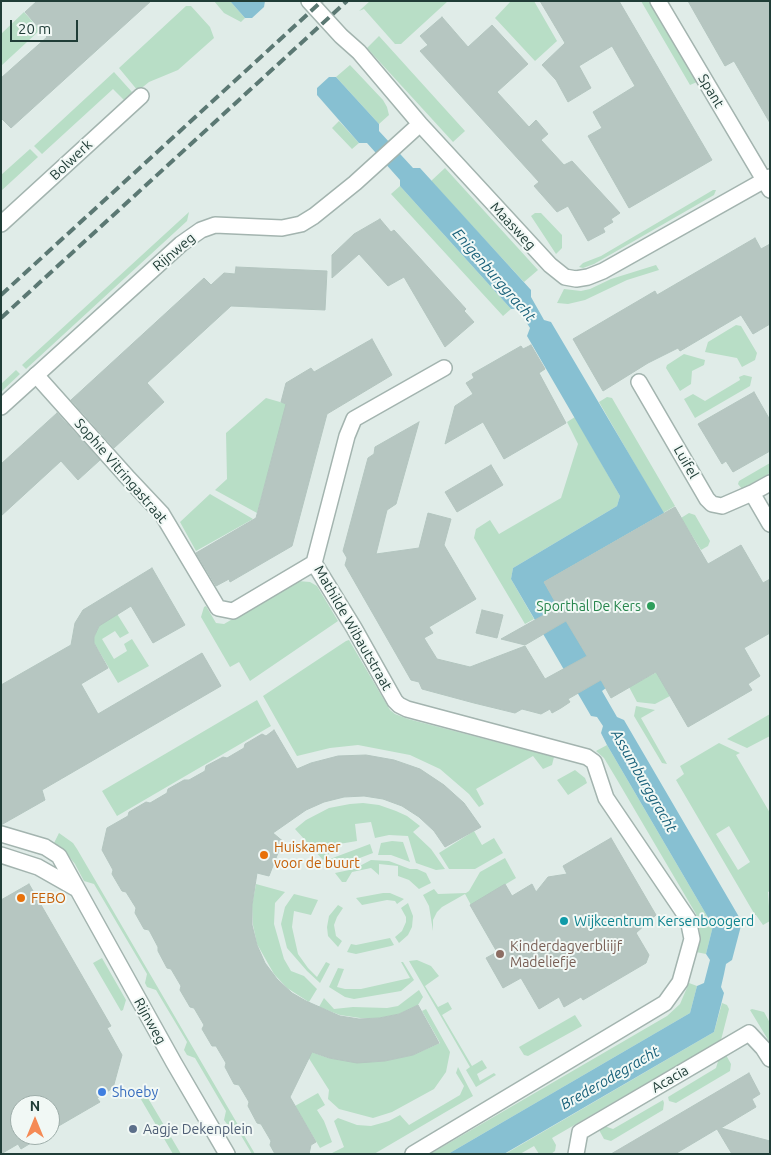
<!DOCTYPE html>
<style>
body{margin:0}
#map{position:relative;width:771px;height:1155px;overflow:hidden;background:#e0ece8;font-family:Ubuntu,sans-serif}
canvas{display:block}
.frame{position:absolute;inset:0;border:2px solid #203d37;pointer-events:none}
.north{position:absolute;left:10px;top:1095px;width:50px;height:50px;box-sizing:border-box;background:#f1f8f5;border:1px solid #9dada9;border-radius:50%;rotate:0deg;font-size:14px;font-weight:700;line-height:20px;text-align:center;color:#203d37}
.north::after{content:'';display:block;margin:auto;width:18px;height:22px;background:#f58a55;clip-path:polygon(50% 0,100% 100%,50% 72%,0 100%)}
.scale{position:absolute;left:10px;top:20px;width:68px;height:22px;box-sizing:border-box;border:2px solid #203d37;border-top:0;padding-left:6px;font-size:15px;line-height:18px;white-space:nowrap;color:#203d37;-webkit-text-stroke:4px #f1f8f5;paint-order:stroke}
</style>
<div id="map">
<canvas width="771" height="1155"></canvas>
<div class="frame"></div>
<div class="north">N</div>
<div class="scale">20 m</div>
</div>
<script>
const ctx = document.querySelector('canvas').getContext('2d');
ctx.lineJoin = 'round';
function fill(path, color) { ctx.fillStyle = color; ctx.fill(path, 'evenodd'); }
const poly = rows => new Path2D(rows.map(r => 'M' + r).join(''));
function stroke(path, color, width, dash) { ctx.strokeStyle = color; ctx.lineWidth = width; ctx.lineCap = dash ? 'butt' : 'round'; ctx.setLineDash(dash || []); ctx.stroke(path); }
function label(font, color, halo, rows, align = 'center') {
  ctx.font = font + ' Ubuntu,sans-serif'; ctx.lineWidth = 4; ctx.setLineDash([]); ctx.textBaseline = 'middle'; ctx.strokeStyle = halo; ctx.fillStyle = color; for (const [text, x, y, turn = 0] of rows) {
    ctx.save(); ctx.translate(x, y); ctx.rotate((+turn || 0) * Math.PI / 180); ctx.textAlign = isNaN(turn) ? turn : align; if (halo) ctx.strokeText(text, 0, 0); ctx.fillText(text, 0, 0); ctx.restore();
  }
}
const green = poly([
 [214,1,230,1,245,18,241,22,224,13],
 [370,1,448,1,401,44,395,44,364,9,359,11],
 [511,1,534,1,557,41,535,61,495,18],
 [641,1,649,1,697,82,690,85],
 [186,6,191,6,210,27,214,38,178,70,149,82,138,91,119,68],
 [24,12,40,30,1,66,1,34],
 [379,36,465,131,453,142,367,48],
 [350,65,383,100,387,107,389,115,379,124,336,77],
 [114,72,132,92,124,100,113,89,42,154,34,146],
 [339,121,359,143,352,149,332,128],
 [30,149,38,157,1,191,1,175],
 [445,168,538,270,524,282,431,181],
 [400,186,511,309,503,316,391,194],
 [713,190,716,190,714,195,594,264,583,268,579,267,583,263,601,256],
 [189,212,187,221,26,369,22,365],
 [535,213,541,213,562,235,562,248,556,254,531,216],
 [656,265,659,270,627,280,585,300,568,304,557,303,564,289,581,291,590,289,611,279],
 [736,325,741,326,757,353,755,360,742,367,737,358,705,352,708,342],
 [684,354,705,360,704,365,692,371,691,384,680,391,666,368,667,365],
 [16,370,20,374,1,392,1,384],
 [744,375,752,377,750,386,695,418,684,399,693,394,705,401,740,380,739,377],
 [607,397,612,398,675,506,663,513,599,402],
 [266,398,287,404,257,513,215,490,227,479,226,433],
 [575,417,620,496,617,506,513,568,511,579,534,619,525,624,474,538,476,529,490,520,499,534,561,498,578,444,567,422],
 [770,463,770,473,742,489,738,484,739,481],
 [210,494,253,519,196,551,180,522],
 [689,513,695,515,710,541,708,546,701,550,681,518],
 [298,581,310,582,317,586,338,621,250,681,239,662,230,667,201,617,204,607,206,606,216,623,224,624],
 [114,609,129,633,120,638,115,631,102,639,114,659,127,651,124,644,132,639,149,666,118,683,94,643,94,637,99,625],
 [349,640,390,710,395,714,408,719,554,757,552,765,543,769,533,756,476,789,484,804,479,807,469,794,440,769,410,755,358,745,330,748,297,756,263,696,346,641],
 [657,672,670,696,655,704,637,702,629,687],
 [257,700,271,726,117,816,102,791],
 [636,706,655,710,641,718,667,764,662,763,634,716],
 [770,714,770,736,747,748,727,739],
 [719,743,740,753,736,755,770,813,770,891,768,892,770,921,763,925,756,915,755,915,676,780,684,774,680,766],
 [729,826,750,862,738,870,716,834],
 [607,745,713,926,706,954,696,952,700,933,696,914,616,778,604,758,596,751],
 [575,770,585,778,587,783,568,795,557,780],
 [363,803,379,805,396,811,407,816,420,826,413,832,431,849,445,869,436,870,416,863,408,836,389,835,375,838,371,822,355,824,357,841,339,844,323,860,295,829,306,820,329,808,350,804],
 [474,831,482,845,494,838,503,853,475,869,449,869,439,853],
 [59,833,73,843,77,849,255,1154,252,1154,236,1127,227,1124,224,1120,226,1111,195,1058,187,1055,184,1050,187,1042,156,990,147,987,145,983,147,974,94,884,84,881,75,864,62,848,54,843],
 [392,841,403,842,410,862,391,855,378,855,381,843],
 [370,844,373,853,333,868,330,859],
 [505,858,516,878,471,905,465,894,442,907,437,912,433,920,433,931,429,906,423,895,434,889,438,894,466,893,469,891,480,872],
 [371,860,389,861,410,869,417,869,426,873,431,883,419,889,409,880,398,876,398,866,379,864,379,875,371,868,352,872,346,882,342,882,335,873,354,869],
 [256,884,285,892,275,903,274,924,284,959,291,971,304,976,317,989,309,1002,287,988,274,974,257,944,253,925,252,905],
 [383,893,390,893,404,899,397,904,395,901,387,900,362,905,356,898],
 [294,894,318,900,311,915,294,911,292,927,298,954,308,968,317,977,326,962,330,964,320,983,307,971,287,948,281,924,285,907],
 [408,903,413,916,412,927,408,935,399,943,395,937,402,931,406,922,406,917,401,908],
 [338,905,343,908,337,917,334,925,336,936,342,941,338,947,328,936,327,927,329,916],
 [390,938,394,945,391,946,356,954,347,952,351,944,356,945],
 [102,958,126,1000,123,1010,121,1011,93,963],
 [417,960,431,966,439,976,425,986,438,1007,448,1002,452,1009,442,1015,472,1066,482,1060,487,1068,477,1074,480,1081,494,1073,496,1075,476,1087,466,1070,470,1067,409,961],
 [401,962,403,962,414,980,401,991,354,999,345,997,329,987,338,968,344,969,337,987,345,989,361,989,410,978],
 [689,983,697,986,690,1013,448,1154,430,1154,667,1016,680,1004],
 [419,990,423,997,418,1005,399,1014,379,1018,360,1018,340,1015,319,1007,324,998,334,1009,353,1007,387,1008,398,1006],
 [722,1003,727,1005,729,1009,721,1040,552,1138,556,1145,555,1151,551,1154,539,1154,534,1146,520,1154,505,1154,714,1032],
 [426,1009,450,1052,446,1072,434,1089,392,1112,373,1118,339,1109,328,1099,329,1090,303,1049,328,1058,356,1062,385,1061,413,1055,440,1043,422,1011],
 [752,1009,764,1012,770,1023,770,1043,750,1010],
 [575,1015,582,1026,528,1056,524,1055,519,1047],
 [726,1055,731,1064,730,1071,676,1103,669,1101,668,1097,716,1068,719,1058],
 [458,1067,473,1096,374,1154,330,1154,344,1147,334,1121,338,1118,357,1125,371,1126,389,1121,400,1115,409,1125,460,1095,464,1086,456,1073],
 [145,1093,181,1154,173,1154,139,1096],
 [318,1093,325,1105,317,1110,324,1121,332,1142,320,1148,295,1106],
 [663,1100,664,1103,663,1110,611,1141,604,1139,599,1130,604,1126,613,1129]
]);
const water = poly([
 [230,1,265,1,264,7,252,18,245,18],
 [329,77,336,77,379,124,379,131,413,168,420,168,531,290,531,297,544,320,551,322,664,513,544,582,606,688,602,691,617,717,624,720,742,922,732,960,726,964,724,974,721,987,724,993,714,1032,504,1154,448,1154,690,1013,697,986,704,983,710,960,706,954,713,926,607,745,601,733,603,726,597,717,591,716,511,579,513,568,617,506,620,496,527,336,530,328,518,309,511,309,400,186,400,180,367,143,359,143,317,95,317,88]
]);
const building = poly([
 [37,1,151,1,11,128,1,118,1,78,47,37,25,12,37,1],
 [540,1,619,1,712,160,629,208,588,136,602,128,593,112,635,86,612,46,579,66,591,88,568,102,556,80,542,65,565,43,540,1],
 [688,1,770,1,770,123,734,61,725,66,688,1],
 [442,17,468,47,492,25,528,64,497,92,529,127,536,120,548,134,541,140,564,165,572,161,620,213,611,219,613,222,603,228,605,232,588,241,568,206,557,212,534,186,539,182,420,51,428,45,420,36,442,17],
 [380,219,391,232,394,230,418,256,466,309,464,311,474,322,445,347,404,277,388,286,359,254,332,278,332,255,354,234,380,219],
 [755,238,761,249,770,244,770,324,753,334,741,315,680,351,678,348,648,363,603,391,573,339,655,291,657,295,755,238],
 [236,267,327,271,325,310,231,306,147,383,164,402,114,448,71,400,204,278,211,285,224,273,235,274,236,267],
 [372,339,392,375,327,414,292,546,230,582,229,579,216,586,196,553,256,518,286,404,281,402,286,383,311,368,314,372,372,339],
 [531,345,545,369,539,373,566,423,504,459,483,422,445,444,455,406,473,394,466,383,474,378,472,374,521,346,523,349,531,345],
 [754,392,770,420,770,451,733,472,726,461,722,464,698,424,754,392],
 [57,413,100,460,78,480,61,461,1,516,1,464,57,413],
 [419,422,396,504,387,510,376,554,419,548,428,513,451,519,444,545,476,599,429,627,433,633,424,638,437,659,470,667,525,646,545,679,587,656,566,621,525,645,501,639,558,607,544,582,675,507,708,564,741,545,763,583,770,579,770,633,744,648,760,676,748,684,752,690,688,727,656,672,611,698,601,680,568,699,570,702,561,708,552,713,550,709,541,714,522,709,515,713,474,703,422,689,419,682,411,680,345,565,347,558,343,551,368,458,374,454,375,447,419,422],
 [491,465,503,485,457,512,445,492,491,465],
 [152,568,185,625,153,643,131,606,99,626,94,637,94,643,108,668,81,684,98,714,202,653,221,686,42,790,45,800,1,825,1,685,71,645,75,623,83,610,152,568],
 [482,610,503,615,497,638,476,633,482,610],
 [274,730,297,769,311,763,338,756,366,755,394,760,420,769,444,785,464,803,481,827,445,847,434,831,419,817,402,806,383,799,364,796,344,797,324,802,306,810,273,833,285,843,278,853,269,876,257,873,252,905,252,925,257,945,265,963,277,979,292,993,306,1001,340,1016,359,1019,379,1018,399,1014,418,1005,439,1043,413,1055,385,1061,357,1063,329,1058,312,1052,290,1097,316,1142,311,1145,309,1154,275,1154,270,1145,271,1141,261,1124,257,1123,248,1106,249,1102,239,1085,234,1084,225,1067,226,1063,216,1046,212,1046,202,1029,204,1025,194,1008,190,1007,180,990,181,986,171,969,167,968,158,951,158,947,149,930,144,929,135,913,136,908,126,892,122,891,112,874,113,870,102,850,107,828,128,816,129,812,146,802,150,803,167,793,168,789,184,780,189,780,205,771,206,766,223,757,227,758,244,748,245,744,262,734,266,736,274,730],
 [611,838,656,915,636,933,649,955,646,963,583,1000,581,997,564,1007,559,997,539,1009,521,978,503,988,486,958,497,952,470,905,505,884,512,896,532,884,536,892,548,877,567,874,563,866,611,838],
 [29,884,111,1026,107,1028,122,1055,113,1088,97,1098,100,1102,50,1131,50,1105,20,1105,20,1135,44,1135,21,1149,18,1144,1,1154,1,900,29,884],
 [749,1073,760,1094,752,1099,756,1107,721,1128,770,1141,770,1154,732,1154,717,1129,675,1154,611,1154,749,1073]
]);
const minor = poly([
 [658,1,770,190],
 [1,224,141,96],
 [36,375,129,479,162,514,218,608,233,611,314,563],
 [639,382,707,499,712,504,722,506,752,493],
 [770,483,752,493,770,524],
 [413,1154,665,1003,680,982,692,939,688,919,606,798,594,762,587,757,407,709,399,705,395,701,354,628,314,563,347,436,354,419,444,368],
 [576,1154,580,1132,749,1033,763,1048,770,1059]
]);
const tertiary = poly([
 [309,1,341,36,359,52,420,124,550,265,565,277,576,279,588,277,603,271,770,177],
 [1,407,181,244,201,230,215,225,282,228,301,224,314,216,355,183,420,124],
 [1,834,45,847,59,856,174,1063,227,1154],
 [1,855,38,867,75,888]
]);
const rail = poly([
 [1,295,322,1],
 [1,318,347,1]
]);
const markers = [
 [651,606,5,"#2e9e5b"],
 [264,855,5,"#e8710a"],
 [21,898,5,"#e8710a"],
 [564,921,5,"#0f9aa8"],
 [500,954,5,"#8d6e63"],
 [102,1092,5,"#3f7fe0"],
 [133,1129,5,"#5c6f8a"]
];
const streetNames = [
 ["Spant",711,91,59],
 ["Bolwerk",71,160,-43],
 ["Maasweg",513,226,47],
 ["Rijnweg",174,252,-40],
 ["Luifel",686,462,60],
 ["Sophie Vitringastraat",121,471,49],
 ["Mathilde Wibautstraat",353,628,60],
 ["Rijnweg",150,1021,61],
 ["Acacia",670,1079,-30]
];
const leisureNames = [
 ["Sporthal De Kers",641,606]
];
const foodNames = [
 ["Huiskamer",274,847],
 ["voor de buurt",274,863],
 ["FEBO",31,898]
];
const cultureNames = [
 ["Wijkcentrum Kersenboogerd",574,921]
];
const educationNames = [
 ["Kinderdagverbliijf",510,946],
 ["Madeliefje",510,962]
];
const shopNames = [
 ["Shoeby",112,1092]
];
const serviceNames = [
 ["Aagje Dekenplein",143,1129]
];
const waterNames = [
 ["Enigenburggracht",494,275,49],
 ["Assumburggracht",644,781,60],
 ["Brederodegracht",610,1078,-30]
];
fill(green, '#b8dec6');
fill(water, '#87c0d2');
fill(building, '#b6c6c1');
stroke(building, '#b3c5bf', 1);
stroke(minor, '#a3b4af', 18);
stroke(tertiary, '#a3b4af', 18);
stroke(minor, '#fff', 15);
stroke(tertiary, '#fff', 15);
stroke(rail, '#5b7873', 4, [10, 5]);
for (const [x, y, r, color] of markers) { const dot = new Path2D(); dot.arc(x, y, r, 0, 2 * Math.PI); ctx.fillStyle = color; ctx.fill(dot); stroke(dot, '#f1f8f5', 2); }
label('14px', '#203d37', '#f1f8f5', streetNames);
label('14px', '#27864d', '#f1f8f5', leisureNames, 'right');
label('14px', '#c56008', '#f1f8f5', foodNames, 'left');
label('14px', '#0d838f', '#f1f8f5', cultureNames, 'left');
label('14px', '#785e54', '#f1f8f5', educationNames, 'left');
label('14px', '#366cbe', '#f1f8f5', shopNames, 'left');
label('14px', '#4e5e75', '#f1f8f5', serviceNames, 'left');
label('italic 15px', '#19617a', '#f1f8f5', waterNames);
</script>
